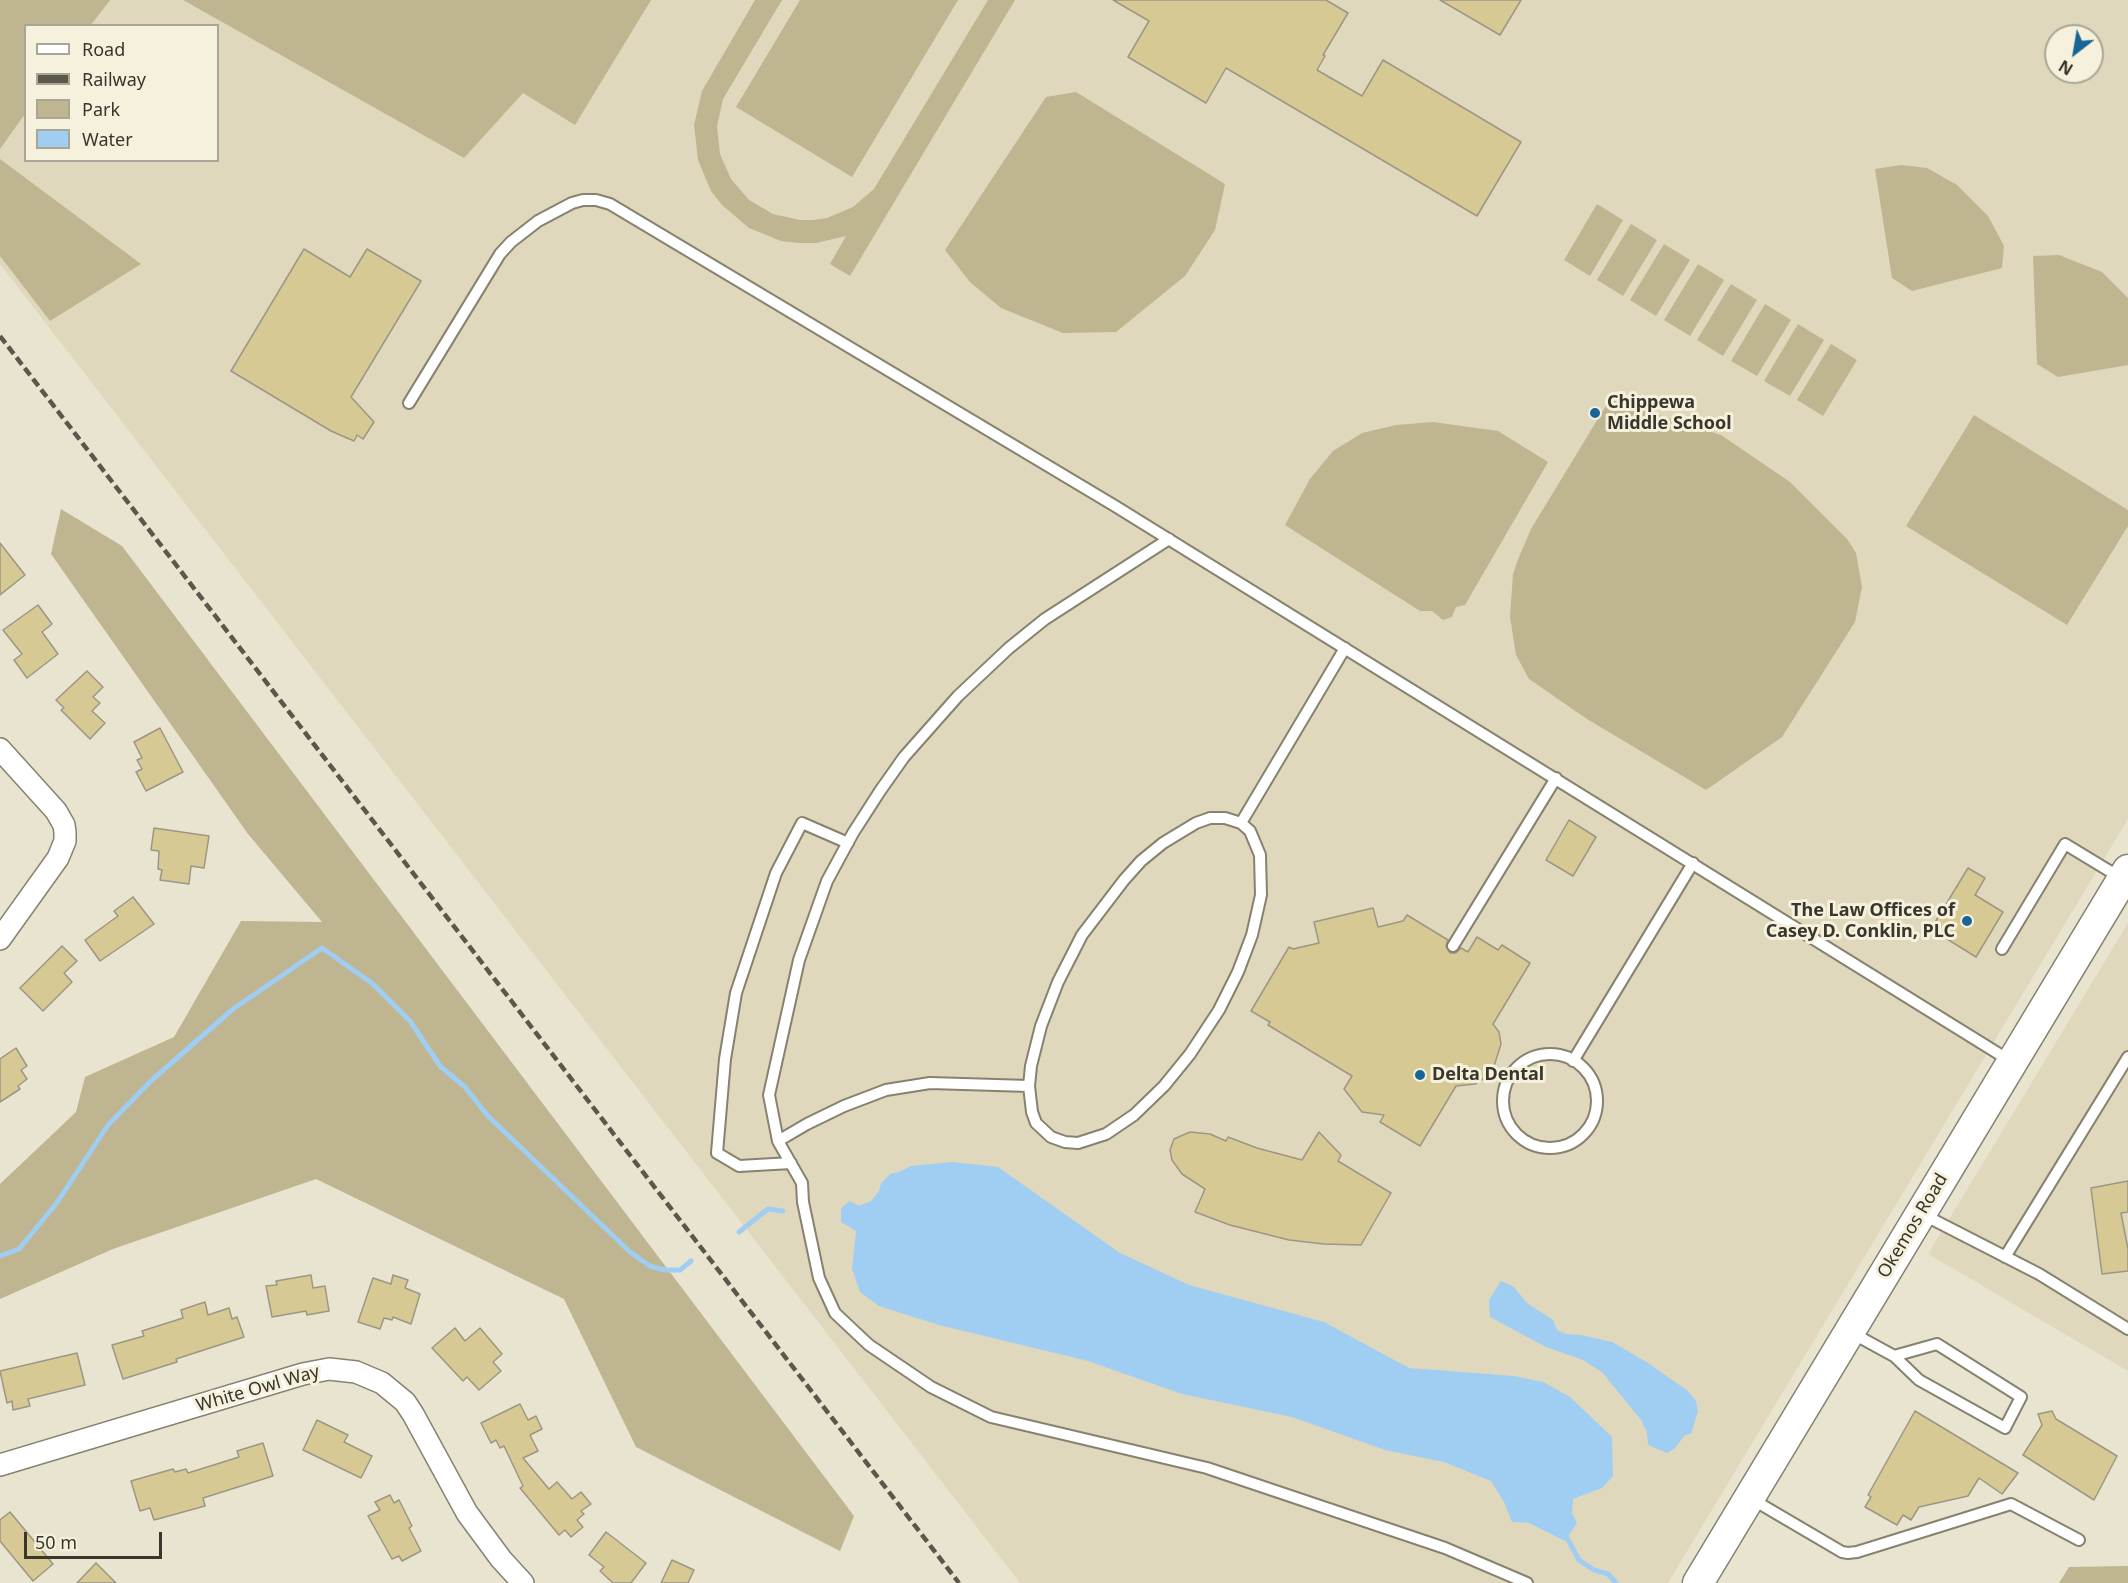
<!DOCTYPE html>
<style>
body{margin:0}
#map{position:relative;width:2128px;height:1583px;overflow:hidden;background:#e9e4cf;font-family:"Noto Sans",sans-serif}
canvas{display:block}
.legend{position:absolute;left:24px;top:24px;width:195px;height:138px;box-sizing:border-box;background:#f6f1dc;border:2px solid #aaa696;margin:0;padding:8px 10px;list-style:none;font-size:18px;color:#38362d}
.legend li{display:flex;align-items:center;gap:12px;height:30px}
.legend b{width:30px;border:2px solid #aaa696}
.north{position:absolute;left:2044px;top:24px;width:60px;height:60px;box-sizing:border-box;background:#f6f1dc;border:2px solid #aaa696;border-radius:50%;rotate:211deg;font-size:16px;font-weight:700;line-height:24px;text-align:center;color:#38362d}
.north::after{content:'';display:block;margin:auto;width:21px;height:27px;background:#186698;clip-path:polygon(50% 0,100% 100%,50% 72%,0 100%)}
.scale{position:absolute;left:24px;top:1532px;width:138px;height:27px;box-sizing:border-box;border:3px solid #38362d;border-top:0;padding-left:8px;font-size:18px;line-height:21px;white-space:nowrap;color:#38362d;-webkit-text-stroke:4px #f6f1dc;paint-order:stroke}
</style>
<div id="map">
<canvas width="2128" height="1583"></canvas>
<ul class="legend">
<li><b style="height:8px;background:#fff"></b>Road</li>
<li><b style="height:8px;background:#5a574c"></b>Railway</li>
<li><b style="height:16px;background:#bfb591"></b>Park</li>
<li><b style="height:16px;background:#a0cdf2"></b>Water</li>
</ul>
<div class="north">N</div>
<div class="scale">50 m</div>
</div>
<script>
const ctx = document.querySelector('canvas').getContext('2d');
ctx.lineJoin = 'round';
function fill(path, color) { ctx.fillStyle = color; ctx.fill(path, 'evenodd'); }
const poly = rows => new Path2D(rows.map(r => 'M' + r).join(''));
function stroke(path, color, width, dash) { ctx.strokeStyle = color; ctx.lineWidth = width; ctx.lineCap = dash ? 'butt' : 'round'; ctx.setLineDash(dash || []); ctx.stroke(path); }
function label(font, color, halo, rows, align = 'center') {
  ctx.font = font + ' "Noto Sans",sans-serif'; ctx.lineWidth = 6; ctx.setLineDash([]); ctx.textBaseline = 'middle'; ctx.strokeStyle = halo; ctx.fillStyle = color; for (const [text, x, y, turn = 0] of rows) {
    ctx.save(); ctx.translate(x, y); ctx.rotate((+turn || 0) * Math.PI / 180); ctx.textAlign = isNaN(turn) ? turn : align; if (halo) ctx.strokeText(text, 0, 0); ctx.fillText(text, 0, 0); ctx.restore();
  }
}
const built = poly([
 [0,0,2128,0,2128,819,1668,1583,1020,1583,0,264],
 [26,26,218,26,218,160,26,160],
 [2056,36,2092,36,2092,72,2056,72],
 [2128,923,2128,1371,1928,1254]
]);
const green = poly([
 [0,0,110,0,91,25,26,26,25,114,0,149],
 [183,0,651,0,575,125,523,93,464,158],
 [755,0,782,0,723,99,717,126,720,154,731,179,749,200,773,214,800,220,813,220,827,218,853,207,874,189,988,0,1015,0,850,276,830,264,846,236,816,243,798,243,781,241,749,228,722,205,711,191,698,160,694,125,702,91],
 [800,0,958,0,852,177,736,107],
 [1076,92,1225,184,1215,230,1185,276,1116,332,1063,333,1001,308,970,282,945,250,1046,97],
 [0,159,141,264,50,321,0,256],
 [1901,165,1927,168,1957,185,1988,216,2004,246,2002,268,1912,291,1892,278,1875,169],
 [1597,204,1623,220,1590,276,1564,260],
 [1631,224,1657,240,1623,296,1597,280],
 [1664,244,1690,260,1656,316,1630,300],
 [2059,255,2102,272,2128,298,2128,365,2058,377,2037,364,2033,256],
 [1698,264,1724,280,1690,336,1664,320],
 [1731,284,1757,300,1723,356,1697,340],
 [1765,304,1791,320,1757,376,1731,361],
 [1798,324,1824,340,1790,396,1764,381],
 [1831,344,1857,360,1823,416,1797,400],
 [1610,399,1721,435,1790,482,1847,539,1856,553,1862,587,1855,622,1782,737,1706,790,1587,719,1529,679,1516,655,1510,617,1513,574,1519,557,1531,529],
 [1974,415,2128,510,2128,526,2067,625,1906,526],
 [1433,422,1498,431,1548,462,1465,605,1456,607,1452,617,1443,620,1432,611,1420,611,1285,525,1310,479,1333,451,1362,433,1396,425],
 [61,509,122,546,854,1516,840,1551,636,1447,564,1299,316,1179,113,1249,0,1299,0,1184,76,1112,85,1077,174,1037,241,921,322,922,248,834,51,554],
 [2128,1566,2128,1583,2059,1583,2069,1567]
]);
const water = poly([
 [952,1162,998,1167,1120,1253,1189,1285,1324,1322,1409,1368,1514,1376,1543,1382,1570,1397,1612,1437,1613,1476,1602,1488,1573,1499,1572,1513,1577,1523,1565,1541,1529,1523,1512,1522,1504,1502,1491,1481,1444,1462,1385,1450,1292,1417,1182,1394,1088,1361,939,1325,879,1306,860,1292,852,1269,856,1231,841,1222,841,1208,850,1201,859,1206,871,1201,879,1191,881,1184,890,1174,899,1172,911,1166],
 [1501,1281,1513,1286,1527,1303,1553,1320,1557,1330,1566,1334,1581,1335,1612,1342,1645,1361,1688,1391,1696,1401,1698,1411,1691,1434,1685,1435,1674,1449,1667,1453,1648,1445,1647,1432,1641,1420,1602,1372,1583,1360,1546,1347,1490,1317,1489,1300]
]);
const stream = poly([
 [739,1232,768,1209,783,1211],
 [0,1256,19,1249,56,1204,108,1125,152,1080,233,1009,322,948,373,984,410,1021,440,1066,465,1087,488,1116,630,1252,650,1266,664,1270,680,1270,691,1261],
 [1567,1538,1579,1560,1594,1570,1608,1574,1616,1583]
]);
const building = poly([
 [1113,0,1326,0,1348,13,1323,55,1325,56,1317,70,1362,96,1383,60,1521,142,1477,216,1226,68,1206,103,1128,57,1149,21,1113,0],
 [1440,0,1521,0,1500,35,1440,0],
 [304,249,350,277,367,249,421,281,351,397,374,422,363,439,357,435,354,441,331,431,231,371,304,249],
 [0,543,25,575,0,595,0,543],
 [38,605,52,624,42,632,58,654,27,678,14,660,22,654,3,630,38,605],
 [87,671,103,687,93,697,100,703,92,711,105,723,90,739,61,710,64,708,56,700,87,671],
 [160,728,183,772,146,791,136,772,142,769,137,760,142,758,134,742,160,728],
 [1569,820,1596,837,1573,876,1546,860,1569,820],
 [154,828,209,836,204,868,191,866,189,884,160,880,162,870,158,869,159,851,151,850,154,828],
 [1968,868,1985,878,1975,895,2003,912,1976,957,1931,929,1968,868],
 [133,897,154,924,100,961,85,940,118,916,114,911,133,897],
 [1373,908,1378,927,1403,921,1407,915,1448,940,1446,946,1450,953,1456,953,1461,948,1468,952,1477,937,1498,950,1502,945,1530,963,1493,1024,1499,1032,1501,1044,1494,1066,1486,1077,1475,1084,1456,1086,1420,1146,1380,1122,1384,1115,1362,1112,1344,1089,1352,1076,1268,1025,1270,1022,1251,1011,1289,947,1293,949,1319,943,1314,922,1373,908],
 [62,946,77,961,64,973,72,982,43,1011,20,988,62,946],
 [16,1048,27,1066,21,1070,27,1079,18,1086,20,1089,0,1102,0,1059,16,1048],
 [1190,1132,1210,1134,1226,1141,1228,1137,1257,1148,1302,1160,1319,1132,1341,1155,1338,1161,1391,1193,1361,1245,1324,1244,1289,1240,1230,1225,1195,1212,1205,1189,1182,1174,1172,1160,1170,1150,1174,1139,1190,1132],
 [2128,1181,2128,1212,2121,1213,2128,1249,2128,1271,2102,1274,2091,1188,2128,1181],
 [311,1275,313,1288,325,1286,329,1311,307,1315,306,1311,272,1317,266,1286,277,1285,276,1281,311,1275],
 [393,1275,408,1280,405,1288,420,1294,411,1324,393,1317,392,1320,384,1318,380,1329,358,1322,373,1278,391,1284,393,1275],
 [205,1302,208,1315,229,1308,232,1319,237,1317,244,1337,176,1359,177,1362,123,1379,112,1345,144,1336,142,1331,183,1318,181,1310,205,1302],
 [455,1328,465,1341,480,1328,502,1354,493,1362,501,1371,479,1390,467,1377,463,1381,432,1348,455,1328],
 [77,1353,85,1385,28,1399,30,1406,13,1410,12,1401,7,1403,0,1371,77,1353],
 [520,1404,528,1420,536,1416,542,1429,530,1435,538,1451,523,1458,549,1489,557,1482,572,1499,581,1492,591,1504,581,1511,584,1514,577,1520,583,1527,571,1537,565,1530,559,1535,520,1488,523,1486,504,1446,500,1448,496,1440,491,1443,481,1423,520,1404],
 [1915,1411,2018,1473,2002,1494,1979,1478,1968,1496,1919,1507,1911,1520,1903,1515,1897,1525,1865,1507,1871,1497,1868,1495,1915,1411],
 [2052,1411,2056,1419,2117,1456,2094,1500,2023,1455,2042,1425,2038,1414,2052,1411],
 [317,1420,348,1435,344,1442,372,1456,361,1478,303,1450,317,1420],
 [263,1443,273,1476,203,1498,205,1506,154,1520,150,1508,140,1511,131,1481,173,1469,175,1472,186,1469,188,1473,239,1457,237,1451,263,1443],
 [390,1495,394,1503,399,1500,412,1526,409,1528,421,1551,402,1561,399,1556,392,1559,368,1516,380,1510,375,1502,390,1495],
 [10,1512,53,1564,33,1581,0,1541,0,1520,10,1512],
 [606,1532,646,1563,631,1583,613,1583,600,1571,604,1567,589,1555,606,1532],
 [672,1560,694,1570,688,1583,661,1583,672,1560],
 [96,1563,116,1583,77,1583,96,1563]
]);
const lane = poly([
 [409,403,500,254,511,242,538,221,572,203,583,200,596,200,610,204,1115,506,2012,1062],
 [1169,539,1045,619,1009,648,958,696,904,757,880,791,853,833,827,881,799,960,769,1095,778,1141,802,1183,803,1202,819,1278,835,1313,869,1345,931,1387,991,1417,1207,1468,1445,1548,1527,1583],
 [1210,818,1225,818,1241,823,1250,831,1260,855,1261,895,1252,935,1238,972,1219,1010,1190,1054,1164,1086,1134,1115,1106,1134,1078,1143,1065,1142,1051,1137,1036,1123,1032,1112,1029,1086,1031,1066,1041,1026,1058,982,1082,935,1124,880,1141,861,1163,843,1196,823,1210,818],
 [1241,823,1345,648],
 [1453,946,1556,778],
 [2002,949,2065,844,2121,878],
 '1503 1101a47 47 0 1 1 94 0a47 47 0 1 1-94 0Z',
 [1573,1061,1693,863],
 [778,1141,807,1124,844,1106,886,1090,930,1083,1029,1086],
 [791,1163,739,1166,717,1153,725,1059,736,993,776,873,802,823,848,843],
 [1922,1214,2039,1274,2128,1329],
 [2005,1257,2128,1057],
 [1852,1333,1894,1356,1919,1380,2005,1428,2021,1397,1937,1344,1894,1356],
 [1750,1498,1842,1552,1848,1553,1857,1552,2011,1504,2079,1540]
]);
const street = poly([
 [0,749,56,811,64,825,65,832,65,841,58,858,0,939],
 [0,1465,303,1374,329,1369,356,1372,382,1383,405,1402,413,1414,467,1513,501,1559,523,1583]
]);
const secondary = poly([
 [1698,1583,2128,870]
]);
const rail = poly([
 [0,336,959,1583]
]);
const markers = [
 [1595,413,6,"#186698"],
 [1967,921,6,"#186698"],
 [1420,1075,6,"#186698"]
];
const poiNames = [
 ["Chippewa",1607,403],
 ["Middle School",1607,424],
 ["The Law Offices of",1955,911,"right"],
 ["Casey D. Conklin, PLC",1955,932,"right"],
 ["Delta Dental",1432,1075]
];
const streetNames = [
 ["Okemos Road",1913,1226,-59],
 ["White Owl Way",258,1389,-16]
];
fill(built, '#e0d8bc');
fill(green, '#bfb591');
fill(water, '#a0cdf2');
stroke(stream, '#a0cdf2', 5);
fill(building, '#d7c994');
stroke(building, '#9c9784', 1.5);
stroke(lane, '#87826f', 14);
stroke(street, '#87826f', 24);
stroke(secondary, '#87826f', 33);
stroke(lane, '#fff', 10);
stroke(street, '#fff', 21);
stroke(secondary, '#fff', 30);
stroke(rail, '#5a574c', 4.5, [9, 4.5]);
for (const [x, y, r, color] of markers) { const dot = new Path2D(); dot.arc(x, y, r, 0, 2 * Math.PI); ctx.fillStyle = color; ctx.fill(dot); stroke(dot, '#f6f1dc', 2); }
label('bold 18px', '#38362d', '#f6f1dc', poiNames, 'left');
label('18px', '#38362d', '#f6f1dc', streetNames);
</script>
